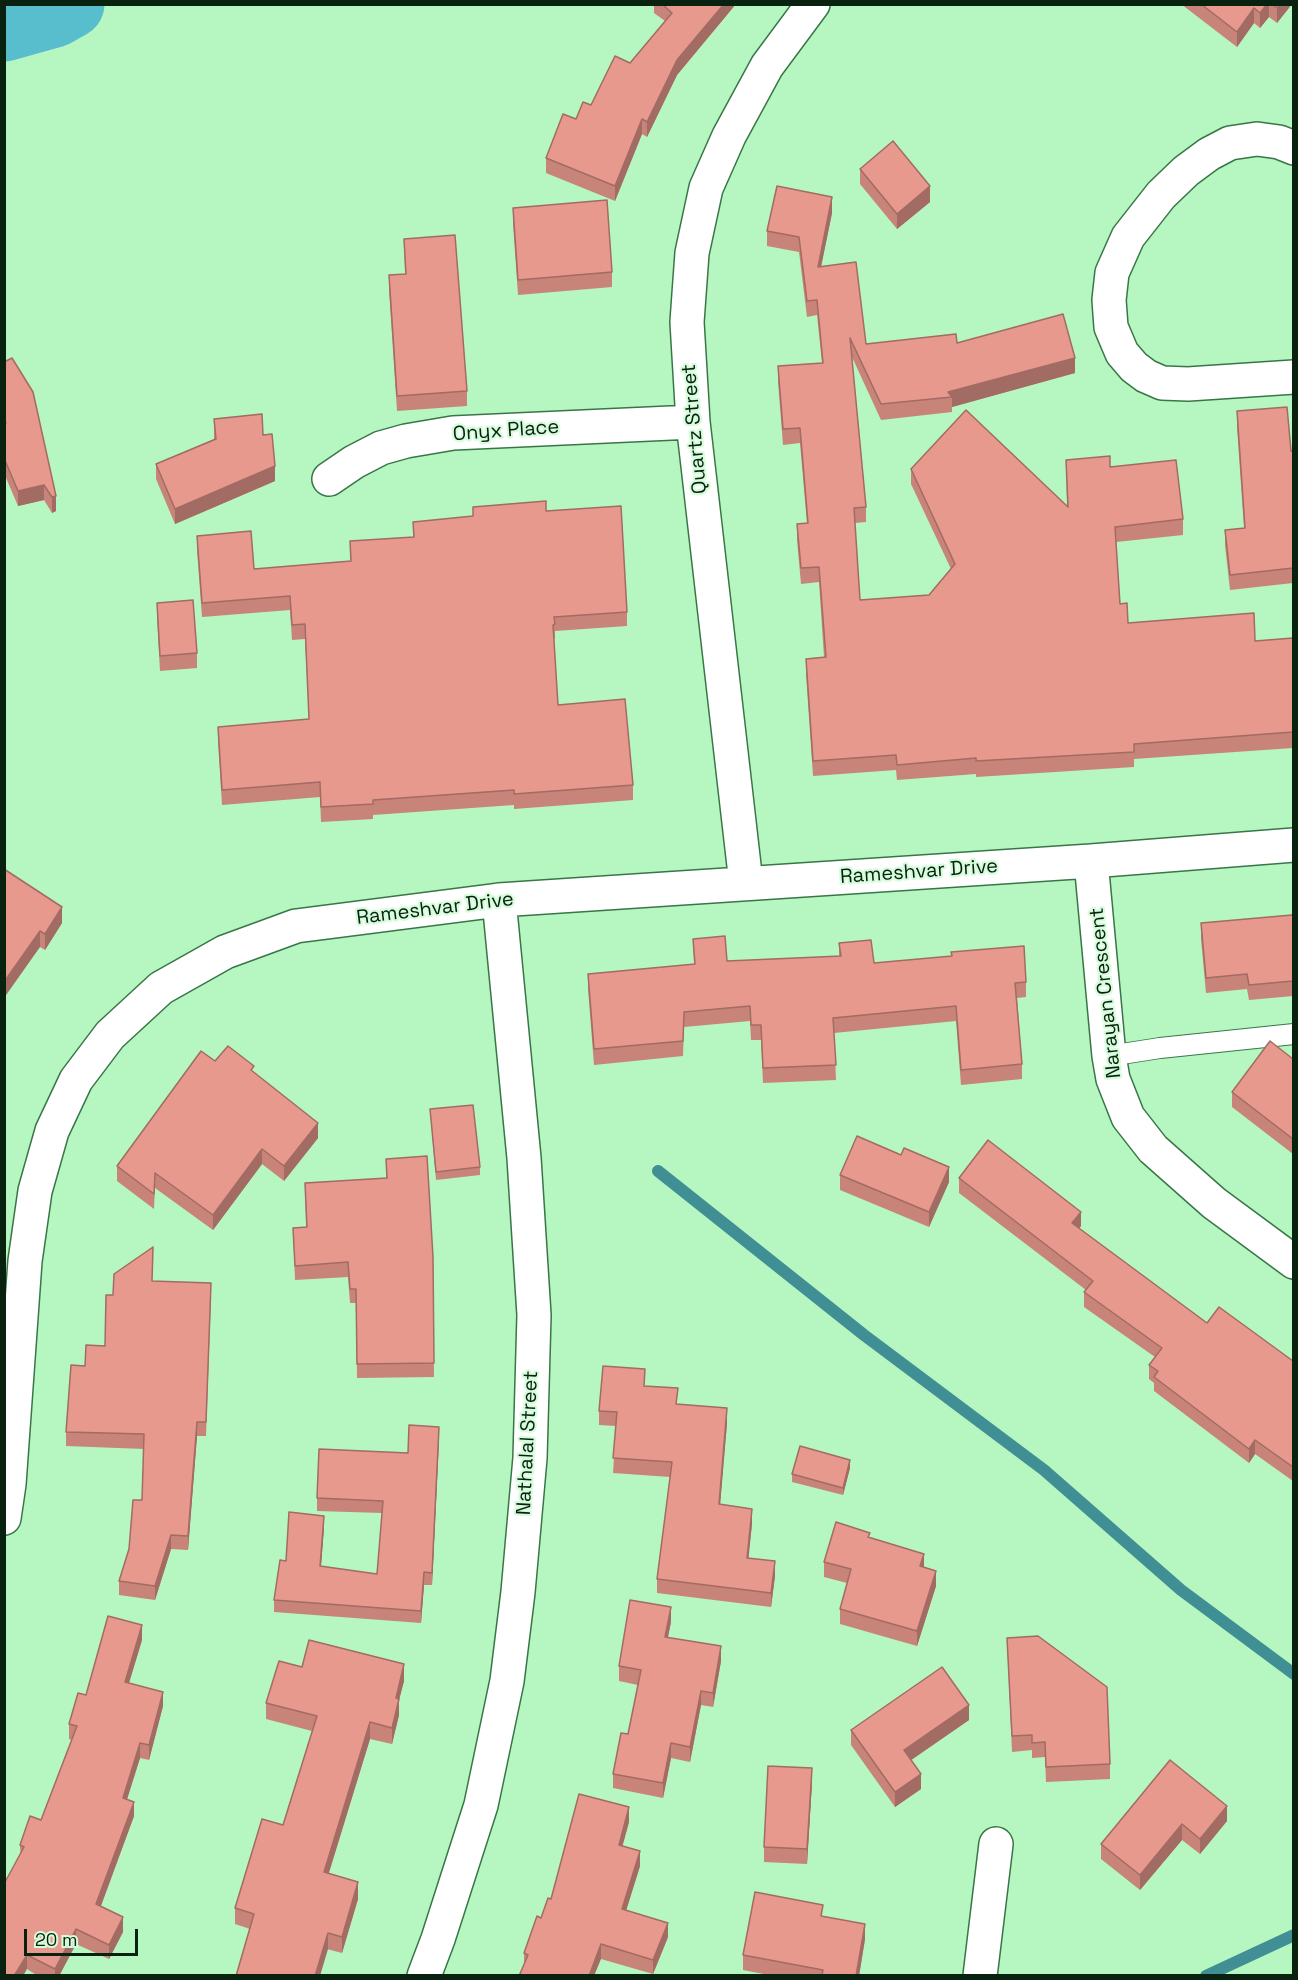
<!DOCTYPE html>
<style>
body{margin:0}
#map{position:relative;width:1298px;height:1980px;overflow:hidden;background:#b6f6c0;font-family:"Space Grotesk",sans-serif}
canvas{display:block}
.frame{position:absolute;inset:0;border:6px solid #08220f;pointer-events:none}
.scale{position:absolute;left:24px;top:1929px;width:114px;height:27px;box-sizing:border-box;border:3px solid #08220f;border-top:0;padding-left:8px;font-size:18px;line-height:21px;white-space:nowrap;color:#08220f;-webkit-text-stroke:4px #d6fcdc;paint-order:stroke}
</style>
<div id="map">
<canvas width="1298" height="1980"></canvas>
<div class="frame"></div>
<div class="scale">20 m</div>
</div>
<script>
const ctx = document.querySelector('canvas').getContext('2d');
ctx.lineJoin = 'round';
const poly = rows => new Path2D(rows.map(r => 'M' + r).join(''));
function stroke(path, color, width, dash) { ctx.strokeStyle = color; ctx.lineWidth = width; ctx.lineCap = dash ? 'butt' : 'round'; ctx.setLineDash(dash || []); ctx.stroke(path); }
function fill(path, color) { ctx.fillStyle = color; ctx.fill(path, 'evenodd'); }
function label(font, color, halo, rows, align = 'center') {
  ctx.font = font + ' "Space Grotesk",sans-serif'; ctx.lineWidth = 4.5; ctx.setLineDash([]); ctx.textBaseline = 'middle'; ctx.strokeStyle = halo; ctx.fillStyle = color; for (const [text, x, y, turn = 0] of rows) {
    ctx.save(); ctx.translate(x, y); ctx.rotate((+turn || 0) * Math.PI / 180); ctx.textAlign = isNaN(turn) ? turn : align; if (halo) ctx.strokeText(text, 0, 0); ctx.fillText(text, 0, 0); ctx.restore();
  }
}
const stream = poly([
 [658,1171,864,1335,1044,1470,1181,1590,1294,1674],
 [1206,1976,1294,1935]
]);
const river = poly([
 [4,27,54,13,70,4]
]);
const lane = poly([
 [1109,1056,1160,1048,1294,1034]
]);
const street = poly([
 [1294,148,1279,142,1257,139,1230,143,1209,154,1186,171,1161,195,1128,237,1112,273,1109,300,1111,327,1122,353,1134,367,1146,376,1162,383,1188,384,1294,377],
 [329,479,354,462,381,448,406,441,453,433,693,422],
 [1091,861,1109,1056,1113,1079,1128,1117,1153,1149,1214,1203,1294,1262],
 [746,883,693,422,687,322,692,253,706,188,729,136,767,66,813,4],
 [4,1518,9,1484,25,1261,35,1191,52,1131,76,1080,110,1035,161,988,225,952,296,926,499,900,1091,861,1294,845],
 [424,1976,438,1939,481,1805,507,1681,518,1592,530,1458,534,1315,524,1158,499,900],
 [980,1976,996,1844]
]);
const wall = poly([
 [654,4,736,4,677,75,647,137,642,134,615,201,546,173,546,158,576,119,591,105,630,63,665,21,654,13],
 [1181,4,1292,4,1277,23,1269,17,1260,28,1254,23,1237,47],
 [860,169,930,202,897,229,860,184],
 [513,208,612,272,612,287,518,295,513,224],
 [832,213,821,266,866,344,957,343,1075,373,952,407,952,412,881,420,852,357,866,507,866,522,855,523,860,600,929,595,951,569,911,484,911,469,1067,506,1066,460,1110,467,1183,519,1183,535,1116,542,1120,604,1128,623,1255,641,1293,638,1293,748,1134,759,1134,767,976,777,976,774,897,780,896,770,813,776,806,674,806,659,824,657,819,582,801,584,797,540,797,524,807,524,800,443,783,445,778,382,778,366,822,363,817,315,807,317,799,252,767,246,767,231],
 [404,239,467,391,467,406,397,411,389,290,389,275,405,274],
 [12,358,56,511,52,513,44,500,18,506,4,473,4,362],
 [1237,411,1291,451,1293,451,1293,583,1230,590,1225,545,1225,530,1244,528,1237,427],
 [214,419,275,481,175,524,156,479,156,464,214,439],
 [473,507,546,511,627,612,627,626,555,631,555,639,554,639,558,705,633,785,633,800,514,809,514,805,373,815,373,819,321,822,320,797,222,805,218,741,218,727,309,719,305,639,292,640,290,610,202,617,197,550,197,536,254,569,350,561,350,541,413,537,413,522,473,517],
 [157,603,197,653,197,668,160,671,157,618],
 [4,869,62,923,45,950,40,947],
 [1293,915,1293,996,1249,1000,1247,989,1206,993,1201,939,1201,923],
 [693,939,727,961,839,956,839,943,874,963,1026,982,1026,997,1017,998,1022,1064,1022,1079,961,1085,956,1021,834,1033,836,1080,763,1083,761,1040,751,1040,750,1021,684,1027,683,1056,594,1065,588,989,588,974,694,964],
 [1293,1059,1293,1154,1232,1107,1232,1092],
 [215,1061,254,1073,318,1138,284,1181,262,1164,213,1230,155,1188,154,1209,117,1181,117,1166],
 [430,1109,480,1167,480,1175,436,1180],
 [386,1159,433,1257,434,1377,357,1378,356,1303,350,1303,348,1277,295,1280,293,1228,306,1227,305,1183,386,1178],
 [840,1175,949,1182,929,1227,840,1190],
 [959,1178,1081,1226,1079,1228,1207,1323,1293,1361,1293,1481,1255,1454,1249,1463,1154,1391,1154,1383,1149,1379,1149,1365,1155,1357,1084,1307,1084,1292,1086,1290,959,1193],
 [152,1281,211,1297,206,1436,197,1436,188,1550,171,1549,155,1600,119,1595,119,1581,129,1549,142,1500,144,1449,66,1446,66,1432,85,1366,105,1346,113,1295],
 [645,1386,677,1405,727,1423,720,1504,752,1524,748,1558,775,1576,771,1607,657,1593,657,1579,670,1477,613,1473,616,1426,599,1425,599,1411],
 [439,1439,432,1585,424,1585,421,1623,274,1612,274,1600,286,1561,324,1528,321,1566,377,1574,382,1513,317,1511,317,1498,408,1453],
 [850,1468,843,1495,792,1482,792,1474],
 [870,1538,924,1567,936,1586,917,1646,840,1624,840,1609,847,1583,824,1577,824,1562],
 [671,1622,668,1637,721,1661,713,1707,701,1705,690,1762,671,1758,663,1798,613,1788,613,1774,628,1734,638,1685,619,1681,619,1666],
 [1007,1638,1110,1764,1110,1779,1046,1782,1045,1757,1032,1758,1032,1750,1012,1752],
 [142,1640,129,1683,163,1706,149,1760,140,1758,127,1799,134,1816,101,1906,123,1932,109,1959,76,1944,59,1976,38,1976,27,1969,20,1845,41,1820,72,1740,69,1739,69,1724,86,1695],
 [302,1667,404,1681,399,1700,399,1715,392,1744,370,1739,329,1873,358,1899,342,1953,250,1929,235,1924,235,1908,283,1825,312,1731,266,1719,266,1703],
 [969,1720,911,1760,921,1789,895,1807,851,1745,851,1730],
 [1170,1760,1227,1821,1200,1854,1182,1840,1140,1890,1101,1859,1101,1844],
 [812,1783,807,1864,764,1862,764,1847],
 [629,1822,622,1846,640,1866,626,1910,668,1937,653,1974,601,1959,524,1964,524,1953,551,1899],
 [823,1916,865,1939,859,1976,774,1976,743,1970,743,1955]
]);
const shadedWall = poly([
 [724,4,736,4,677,75,647,137,647,122,677,60],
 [1267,4,1269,4,1269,17,1260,28,1260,13],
 [1280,4,1292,4,1277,23,1277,8],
 [1254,8,1254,23,1237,47,1237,32],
 [642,119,642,134,615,201,615,186],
 [930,186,930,202,897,229,897,214],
 [832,197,832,213,818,282,818,267],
 [1075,358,1075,373,952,407,952,397,948,392],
 [275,466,275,481,175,524,175,509],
 [44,485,44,500,18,506,18,491],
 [56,496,56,511,52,513,52,497],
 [62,907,62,923,45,950,45,934],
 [40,931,40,947,4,998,4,982],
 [318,1123,318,1138,284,1181,284,1166],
 [262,1149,262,1164,213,1230,213,1215],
 [949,1167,949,1182,929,1227,929,1212],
 [1081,1212,1081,1226,1072,1237,1072,1223],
 [727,1408,727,1423,719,1518,719,1504],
 [197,1422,197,1436,188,1550,188,1536],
 [439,1427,439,1439,432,1585,432,1573],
 [1255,1440,1255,1454,1249,1463,1249,1449],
 [850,1460,850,1468,843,1495,843,1488],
 [752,1509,752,1524,747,1573,747,1558],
 [324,1516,324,1528,320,1578,320,1566],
 [171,1535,171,1549,155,1600,155,1586],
 [924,1554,924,1569,920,1566],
 [775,1561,775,1576,771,1607,771,1593],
 [936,1571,936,1586,917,1646,917,1631],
 [424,1572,424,1585,421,1623,421,1611],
 [671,1607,671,1622,665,1651,665,1637],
 [142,1625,142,1640,125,1696,125,1682],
 [721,1646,721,1661,713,1707,713,1693],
 [404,1664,404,1681,399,1700,399,1715,392,1744,392,1728,396,1698],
 [701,1691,701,1705,690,1762,690,1747],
 [163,1692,163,1706,149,1760,149,1745],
 [969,1705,969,1720,904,1765,904,1750],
 [370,1722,370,1739,324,1888,324,1872],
 [140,1743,140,1758,123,1812,123,1798],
 [671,1743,671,1758,663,1798,663,1783],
 [812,1768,812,1783,807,1864,807,1849],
 [921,1774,921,1789,895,1807,895,1792],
 [134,1802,134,1816,96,1919,96,1904],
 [1227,1806,1227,1821,1200,1854,1200,1839],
 [629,1807,629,1822,619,1859,619,1845],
 [1182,1824,1182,1840,1140,1890,1140,1875],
 [640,1851,640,1866,622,1924,622,1909],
 [358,1882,358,1899,342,1953,342,1937],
 [123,1917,123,1932,109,1959,109,1945],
 [668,1923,668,1937,653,1974,653,1960],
 [865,1924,865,1939,859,1976,856,1976],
 [76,1929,76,1944,59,1976,55,1976,55,1969],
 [328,1933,328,1949,320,1976,315,1976],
 [601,1944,601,1959,594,1976,589,1976],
 [27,1955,27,1969,23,1976,14,1976]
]);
const building = poly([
 [662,4,724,4,677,60,647,122,642,119,615,186,546,158,563,114,576,119,583,102,591,105,615,56,630,63,672,13,662,4],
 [1201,4,1267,4,1260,13,1254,8,1237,32,1201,4],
 [1272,4,1280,4,1277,8,1272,4],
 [893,141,930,186,897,214,860,169,893,141],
 [777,186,832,197,818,267,856,262,866,344,956,334,957,343,1063,314,1075,358,948,392,952,397,881,404,850,338,866,507,854,508,860,600,929,595,955,564,911,469,966,410,1068,507,1066,460,1110,456,1110,467,1176,460,1183,519,1115,527,1120,604,1127,603,1128,623,1254,613,1255,641,1293,638,1293,732,1134,744,1134,752,976,761,976,758,897,765,896,755,813,761,806,659,826,657,819,567,801,568,797,524,808,523,800,428,783,429,778,366,823,363,817,300,807,301,799,237,767,231,777,186],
 [607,200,612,272,518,280,513,208,607,200],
 [455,235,467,391,397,396,389,275,406,274,404,239,455,235],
 [12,358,33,392,56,496,52,497,44,485,18,491,4,458,4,424,6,423,4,421,4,362,12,358],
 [1287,407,1291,451,1293,451,1293,568,1230,575,1225,530,1245,528,1237,411,1287,407],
 [262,414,263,435,272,434,275,466,175,509,156,464,216,439,214,419,262,414],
 [546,501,546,511,621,506,627,612,554,617,555,624,553,625,558,705,625,699,633,785,514,794,514,790,373,800,373,804,321,807,320,782,222,790,218,727,309,719,305,624,292,625,290,596,202,603,197,536,251,531,254,569,351,561,350,541,414,537,413,522,473,516,473,507,546,501],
 [193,600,197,653,160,656,157,603,193,600],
 [4,869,62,907,45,934,40,931,4,982,4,869],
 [1292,915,1293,915,1293,981,1249,985,1247,974,1206,978,1201,923,1292,915],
 [725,936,727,961,841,956,839,943,871,940,874,963,952,956,951,952,1024,946,1026,982,1015,983,1022,1064,961,1070,956,1006,833,1018,836,1065,763,1068,761,1025,751,1025,750,1006,684,1012,683,1041,594,1049,588,974,695,964,693,939,725,936],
 [1270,1041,1293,1059,1293,1139,1232,1092,1270,1041],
 [228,1046,254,1066,251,1070,318,1123,284,1166,262,1149,213,1215,155,1173,154,1194,117,1166,201,1051,215,1061,228,1046],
 [473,1105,480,1167,436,1172,430,1109,473,1105],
 [857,1136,901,1155,904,1148,949,1167,929,1212,840,1175,857,1136],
 [988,1140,1081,1212,1072,1223,1207,1323,1219,1307,1293,1361,1293,1467,1255,1440,1249,1449,1154,1377,1158,1371,1149,1365,1162,1348,1084,1292,1093,1281,959,1178,988,1140],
 [427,1156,433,1257,434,1363,357,1364,356,1289,350,1289,348,1262,295,1266,293,1228,307,1227,305,1183,387,1178,386,1159,427,1156],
 [153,1247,152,1281,211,1283,206,1422,197,1422,188,1536,171,1535,155,1586,119,1581,129,1549,133,1500,142,1500,144,1434,66,1432,71,1365,85,1366,86,1345,105,1346,106,1295,113,1295,114,1274,153,1247],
 [603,1366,645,1369,644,1386,678,1388,676,1404,727,1408,719,1504,752,1509,747,1558,775,1561,771,1593,657,1579,672,1462,613,1458,617,1412,599,1411,603,1366],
 [409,1425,439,1427,432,1573,424,1572,421,1611,274,1600,280,1560,286,1561,289,1512,324,1516,320,1566,377,1574,383,1501,317,1498,319,1449,408,1453,409,1425],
 [800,1446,850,1460,843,1488,792,1474,800,1446],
 [836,1522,870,1533,868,1537,924,1554,920,1566,936,1571,917,1631,840,1609,851,1569,824,1562,836,1522],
 [630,1600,671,1607,665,1637,721,1646,713,1693,701,1691,690,1747,671,1743,663,1783,613,1774,621,1733,628,1734,641,1670,619,1666,630,1600],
 [108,1616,142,1625,125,1682,163,1692,149,1745,140,1743,123,1798,134,1802,96,1904,123,1917,109,1945,76,1929,55,1969,27,1955,14,1976,4,1976,4,1884,24,1847,20,1845,30,1816,41,1820,77,1726,69,1724,78,1693,86,1695,108,1616],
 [1038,1636,1107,1687,1110,1764,1046,1767,1045,1742,1032,1743,1032,1735,1012,1736,1007,1638,1038,1636],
 [309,1640,404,1664,396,1698,399,1699,392,1728,370,1722,324,1872,358,1882,342,1937,328,1933,315,1976,236,1976,254,1914,235,1908,262,1819,283,1825,317,1716,266,1703,279,1661,302,1667,309,1640],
 [942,1667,969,1705,904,1750,921,1774,895,1792,851,1730,942,1667],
 [1170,1760,1227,1806,1200,1839,1182,1824,1140,1875,1101,1844,1170,1760],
 [768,1766,812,1768,807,1849,764,1847,768,1766],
 [579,1794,629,1807,619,1845,640,1851,622,1909,668,1923,653,1960,601,1944,589,1976,519,1976,528,1955,524,1953,537,1916,541,1918,548,1898,551,1899,579,1794],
 [755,1892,823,1905,821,1916,865,1924,856,1976,822,1976,823,1970,743,1955,755,1892]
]);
const streetNames = [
 ["Quartz Street",695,429,-95],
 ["Onyx Place",506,431,-4],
 ["Rameshvar Drive",919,872,-4],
 ["Rameshvar Drive",435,909,-7],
 ["Narayan Crescent",1106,993,-96],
 ["Nathalal Street",528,1443,-87]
];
stroke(stream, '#408f94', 12);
stroke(river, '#58becd', 69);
stroke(lane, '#397647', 22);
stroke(street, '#397647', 36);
stroke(lane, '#fff', 20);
stroke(street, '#fff', 33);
fill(wall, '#c88479');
fill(shadedWall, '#a26b63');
fill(building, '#e8998d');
stroke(building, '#a26b63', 1.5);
label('20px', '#08220f', '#d6fcdc', streetNames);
</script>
